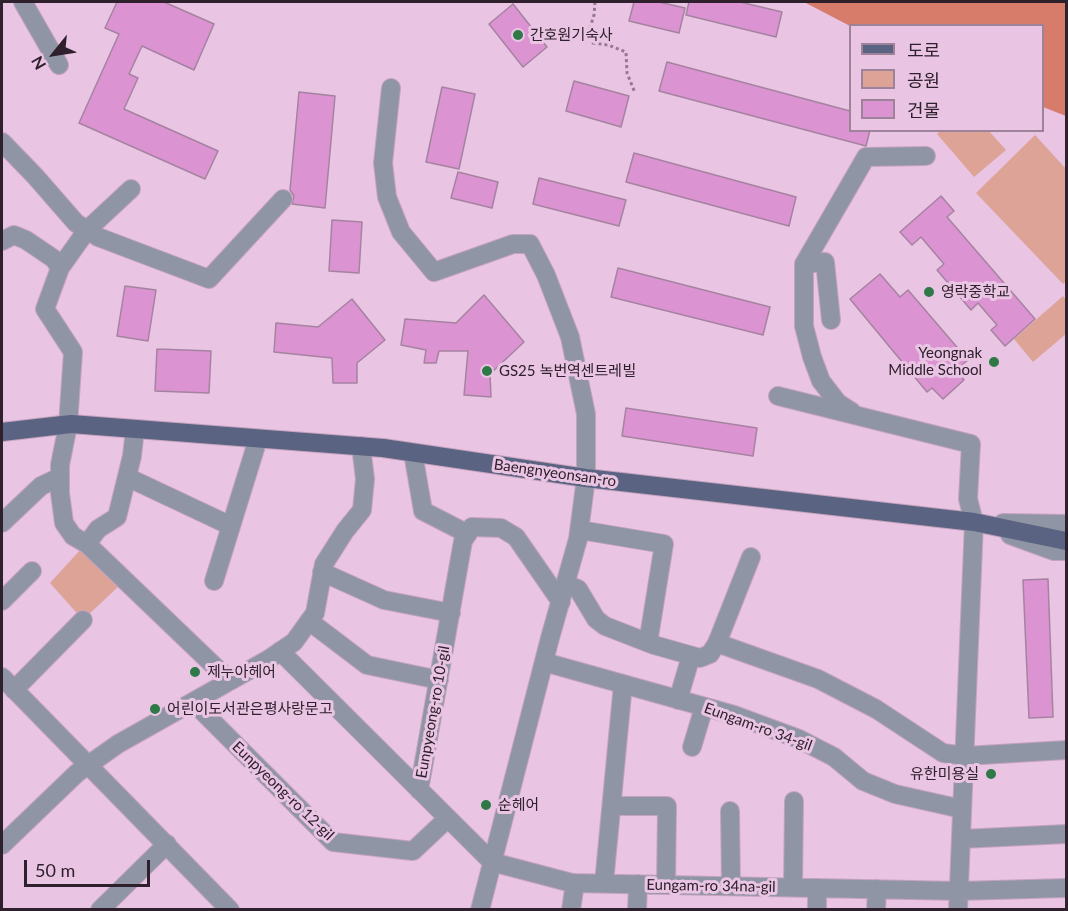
<!DOCTYPE html>
<meta charset="utf-8">
<style>
body{margin:0}
#map{position:relative;width:1068px;height:911px;overflow:hidden;background:#e9c4e3;font-family:Lato,"Noto Sans KR",sans-serif}
canvas{display:block}
.frame{position:absolute;inset:0;border:3px solid #2e202c;pointer-events:none}
.legend{position:absolute;left:849px;top:24px;width:195px;height:108px;box-sizing:border-box;background:#e9c4e3;border:2px solid #9e829a;margin:0;padding:8px 10px;list-style:none;font-size:18px;color:#2e202c}
.legend li{display:flex;align-items:center;gap:12px;height:30px}
.legend b{width:30px;border:2px solid #9e829a}
.north{position:absolute;left:24px;top:24px;width:60px;height:60px;-webkit-text-stroke:4px #e9c4e3;paint-order:stroke;rotate:240deg;font-size:16px;font-weight:700;line-height:24px;text-align:center;color:#2e202c}
.north::after{content:'';display:block;margin:auto;width:21px;height:27px;background:#2e202c;clip-path:polygon(50% 0,100% 100%,50% 72%,0 100%)}
.scale{position:absolute;left:24px;top:860px;width:126px;height:27px;box-sizing:border-box;border:3px solid #2e202c;border-top:0;padding-left:8px;font-size:18px;line-height:21px;white-space:nowrap;color:#2e202c;-webkit-text-stroke:4px #e9c4e3;paint-order:stroke}
</style>
<div id="map">
<canvas width="1068" height="911"></canvas>
<div class="frame"></div>
<ul class="legend">
<li><b style="height:8px;background:#5a6381"></b>도로</li>
<li><b style="height:16px;background:#dda397"></b>공원</li>
<li><b style="height:16px;background:#db93d2"></b>건물</li>
</ul>
<div class="north">N</div>
<div class="scale">50 m</div>
</div>
<script>
const ctx = document.querySelector('canvas').getContext('2d');
ctx.lineJoin = 'round';
function fill(path, color) { ctx.fillStyle = color; ctx.fill(path, 'evenodd'); }
const poly = rows => new Path2D(rows.map(r => 'M' + r).join(''));
function stroke(path, color, width, dash) { ctx.strokeStyle = color; ctx.lineWidth = width; ctx.lineCap = dash ? 'butt' : 'round'; ctx.setLineDash(dash || []); ctx.stroke(path); }
function label(font, color, halo, rows, align = 'center') {
  ctx.font = font + ' Lato,"Noto Sans KR",sans-serif'; ctx.lineWidth = 6; ctx.setLineDash([]); ctx.textBaseline = 'middle'; ctx.strokeStyle = halo; ctx.fillStyle = color; for (const [text, x, y, turn = 0] of rows) {
    ctx.save(); ctx.translate(x, y); ctx.rotate((+turn || 0) * Math.PI / 180); ctx.textAlign = isNaN(turn) ? turn : align; if (halo) ctx.strokeText(text, 0, 0); ctx.fillText(text, 0, 0); ctx.restore();
  }
}
const green = poly([
 [941,130,989,131,1006,150,974,177,937,134],
 [1035,135,1066,169,1066,281,1063,284,976,193],
 [1063,296,1066,300,1066,334,1033,362,1014,339],
 [82,548,122,583,83,620,50,583]
]);
const forest = poly([
 [804,2,1066,2,1066,116,1043,107,1042,26,850,26]
]);
const building = poly([
 [117,2,164,2,214,24,194,70,142,46,129,74,138,78,124,109,218,151,205,179,79,123,119,34,105,28,117,2],
 [634,2,659,2,685,8,679,33,629,21,634,2],
 [689,2,740,2,782,12,776,37,686,15,689,2],
 [513,4,547,47,523,67,489,24,513,4],
 [667,62,850,111,850,130,870,130,866,146,659,91,667,62],
 [574,81,629,96,621,127,566,111,574,81],
 [442,87,475,94,459,169,426,162,442,87],
 [299,92,335,96,325,208,292,204,294,196,290,190,299,92],
 [634,153,796,197,789,226,626,182,634,153],
 [458,172,498,182,492,208,451,198,458,172],
 [539,178,626,200,619,226,533,204,539,178],
 [941,196,954,211,947,217,1035,319,1005,346,991,330,997,325,978,303,971,310,937,270,944,264,921,237,912,245,900,232,941,196],
 [332,220,362,222,359,273,329,271,332,220],
 [618,268,770,307,763,335,611,297,618,268],
 [880,274,900,297,908,290,968,360,957,369,964,380,943,399,932,388,927,392,850,299,880,274],
 [125,286,156,290,148,341,117,336,125,286],
 [484,295,524,342,490,374,491,397,464,395,468,351,439,351,436,363,424,363,426,350,401,345,405,319,456,323,484,295],
 [352,299,385,340,357,363,357,383,333,383,332,358,274,352,276,323,318,327,352,299],
 [157,349,211,351,209,393,155,391,157,349],
 [626,408,757,428,753,456,622,436,626,408],
 [1048,579,1053,717,1029,718,1023,580,1048,579]
]);
const path = poly([
 [595,2,594,15,589,31,593,43,608,45,626,52,627,73,635,93]
]);
const minor = poly([
 [23,2,59,65],
 [391,88,383,163,387,197,401,232,434,272,513,244,530,244,546,275,570,337,586,414,586,478,578,539,550,638,480,910],
 [2,142,35,176,76,223,98,237,209,279,283,199],
 [131,189,87,230,60,268,45,309,73,352,68,425,60,465,60,493,64,523,73,536,87,544,230,681],
 [2,241,14,235,26,240,54,259,60,268],
 [804,264,825,262,831,320],
 [778,396,971,444,968,499,974,522,958,910],
 [852,412,838,403,821,381,812,357,804,326,804,264,866,157,926,156],
 [413,453,423,511,468,534],
 [127,477,231,526],
 [2,523,41,486,60,477],
 [1003,523,1066,524],
 [580,530,664,544,648,643],
 [1010,535,1054,551,1066,551],
 [87,544,98,529,117,517,132,456,135,429],
 [322,572,384,600,451,613],
 [214,581,258,439],
 [566,584,578,589,596,619,605,626,654,645,700,658,710,654,717,643,751,557],
 [2,601,32,571],
 [309,621,367,665,439,680],
 [717,643,818,679,876,709,943,753,965,756,1066,750],
 [280,651,492,862,572,883,959,891,1066,888],
 [544,662,734,715,799,739,834,757,863,781,895,794,962,809],
 [2,677,230,910],
 [14,690,83,620],
 [678,700,691,656],
 [193,702,333,842,413,851,448,818],
 [692,747,704,707],
 [419,790,463,541,472,527,501,528,516,537,561,602],
 [612,806,667,806,666,885],
 [730,811,731,886],
 [961,839,1066,834],
 [2,845,77,773,118,744,269,659,294,642,315,613,324,564,345,531,362,510,365,479,361,446],
 [604,883,623,684],
 [793,887,794,801],
 [100,910,167,844],
 [571,910,575,883],
 [637,910,638,884],
 [817,910,817,888],
 [876,910,877,889]
]);
const major = poly([
 [2,432,71,424,383,448,586,478,974,522,1066,541]
]);
const markers = [
 [518,35,6,"#2e7947"],
 [929,292,6,"#2e7947"],
 [994,362,6,"#2e7947"],
 [487,371,6,"#2e7947"],
 [195,672,6,"#2e7947"],
 [155,709,6,"#2e7947"],
 [991,774,6,"#2e7947"],
 [486,805,6,"#2e7947"]
];
const poiNames = [
 ["간호원기숙사",530,35],
 ["영락중학교",941,292],
 ["Yeongnak",982,353,"right"],
 ["Middle School",982,370,"right"],
 ["GS25 녹번역센트레빌",499,371],
 ["제누아헤어",207,672],
 ["어린이도서관은평사랑문고",167,709],
 ["유한미용실",979,774,"right"],
 ["순헤어",498,805]
];
const streetNames = [
 ["Baengnyeonsan-ro",555,473,8],
 ["Eunpyeong-ro 10-gil",433,712,-80],
 ["Eungam-ro 34-gil",758,727,20],
 ["Eunpyeong-ro 12-gil",283,791,44],
 ["Eungam-ro 34na-gil",711,886,1]
];
fill(green, '#dda397');
fill(forest, '#d77b6a');
fill(building, '#db93d2');
stroke(building, '#a583a0', 1.5);
stroke(minor, '#c4a3be', 20);
stroke(major, '#c4a3be', 20);
stroke(path, '#94798f', 3, [3, 3]);
stroke(minor, '#9095a6', 18);
stroke(major, '#5a6381', 18);
for (const [x, y, r, color] of markers) { const dot = new Path2D(); dot.arc(x, y, r, 0, 2 * Math.PI); ctx.fillStyle = color; ctx.fill(dot); stroke(dot, '#e9c4e3', 2); }
label('15px', '#2e202c', '#e9c4e3', poiNames, 'left');
label('15px', '#2e202c', '#e9c4e3', streetNames);
</script>
